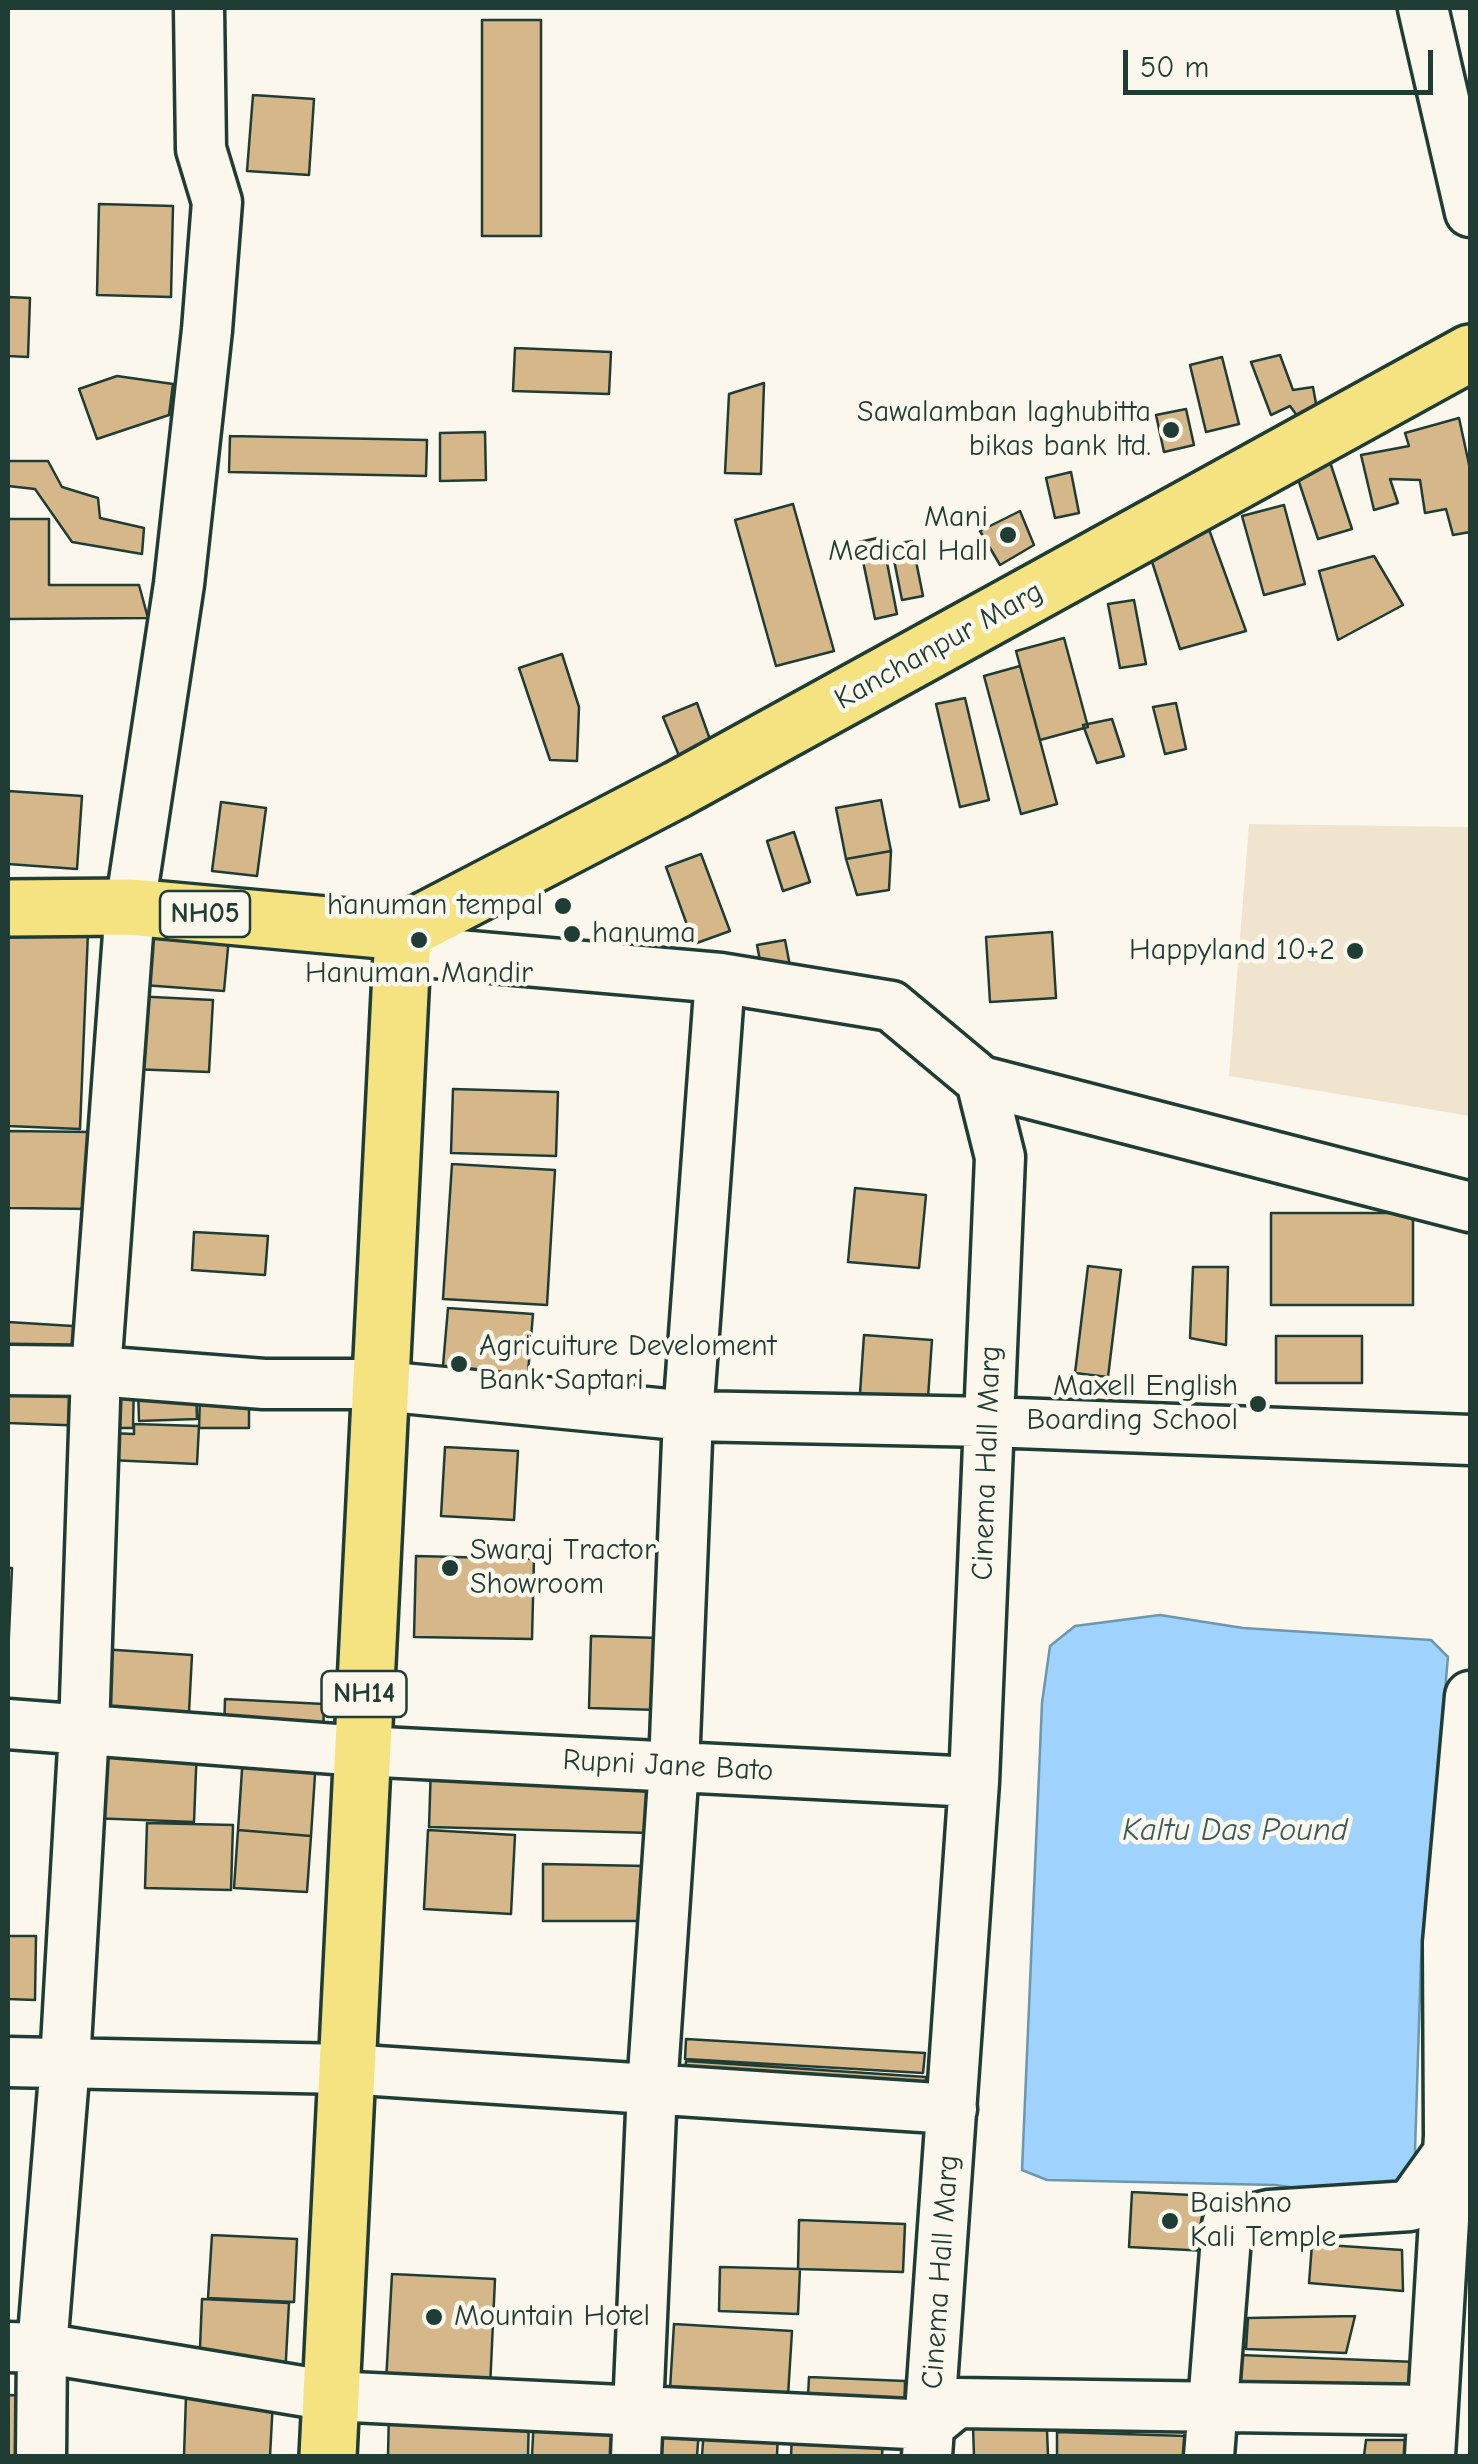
<!DOCTYPE html>
<style>
body{margin:0}
#map{position:relative;width:1478px;height:2464px;overflow:hidden;background:#fbf7ec;font-family:"Comic Neue",sans-serif}
canvas{display:block}
.frame{position:absolute;inset:0;border:10px solid #1f3d34;pointer-events:none}
.scale{position:absolute;left:1123px;top:50px;width:310px;height:45px;box-sizing:border-box;border:5px solid #1f3d34;border-top:0;padding-left:12px;font-size:30px;line-height:35px;white-space:nowrap;color:#1f3d34;-webkit-text-stroke:8px #fbf7ec;paint-order:stroke}
</style>
<div id="map">
<canvas width="1478" height="2464"></canvas>
<div class="frame"></div>
<div class="scale">50 m</div>
</div>
<script>
const ctx = document.querySelector('canvas').getContext('2d');
ctx.lineJoin = 'round';
function fill(path, color) { ctx.fillStyle = color; ctx.fill(path, 'evenodd'); }
const poly = rows => new Path2D(rows.map(r => 'M' + r).join(''));
function stroke(path, color, width, dash) { ctx.strokeStyle = color; ctx.lineWidth = width; ctx.lineCap = dash ? 'butt' : 'round'; ctx.setLineDash(dash || []); ctx.stroke(path); }
function label(font, color, halo, rows, align = 'center') {
  ctx.font = font + ' "Comic Neue",sans-serif'; ctx.lineWidth = 9; ctx.setLineDash([]); ctx.textBaseline = 'middle'; ctx.strokeStyle = halo; ctx.fillStyle = color; for (const [text, x, y, turn = 0] of rows) {
    ctx.save(); ctx.translate(x, y); ctx.rotate((+turn || 0) * Math.PI / 180); ctx.textAlign = isNaN(turn) ? turn : align; if (halo) ctx.strokeText(text, 0, 0); ctx.fillText(text, 0, 0); ctx.restore();
  }
}
const built = poly([
 [1249,824,1470,827,1470,1116,1229,1076]
]);
const water = poly([
 [1160,1615,1243,1628,1431,1640,1448,1657,1421,1960,1414,2183,1398,2202,1275,2185,1047,2180,1022,2170,1042,1703,1050,1646,1075,1626,1160,1615]
]);
const building = poly([
 [482,20,541,20,541,236,482,236,482,20],
 [253,95,314,99,309,175,247,171,253,95],
 [99,204,173,206,171,297,97,295,99,204],
 [8,297,30,298,28,357,8,356,8,297],
 [515,348,611,352,609,394,513,391,515,348],
 [1280,355,1293,390,1313,387,1317,409,1298,417,1290,406,1271,415,1251,362,1280,355],
 [1222,357,1239,424,1206,432,1190,365,1222,357],
 [117,376,173,384,169,415,97,439,79,389,117,376],
 [764,383,761,474,725,473,729,394,764,383],
 [1186,409,1194,445,1164,452,1156,415,1186,409],
 [1459,418,1470,469,1470,532,1453,535,1446,509,1425,513,1420,480,1390,479,1398,503,1374,510,1361,455,1409,446,1405,433,1459,418],
 [485,432,486,480,440,481,440,433,485,432],
 [230,436,427,440,426,476,229,472,230,436],
 [8,461,48,461,62,487,98,498,100,518,144,528,142,554,72,542,35,489,8,486,8,461],
 [1330,462,1352,529,1318,539,1296,473,1330,462],
 [1071,472,1079,513,1055,518,1046,478,1071,472],
 [793,504,834,651,776,666,735,520,793,504],
 [1284,505,1305,584,1264,595,1242,516,1284,505],
 [1020,511,1034,545,1000,565,980,531,1020,511],
 [1203,513,1246,631,1180,649,1147,546,1203,513],
 [8,519,49,519,49,585,139,585,148,618,8,619,8,519],
 [882,537,897,614,875,619,859,542,882,537],
 [912,541,923,596,902,600,891,545,912,541],
 [1374,556,1403,605,1338,640,1319,571,1374,556],
 [1134,600,1146,664,1120,668,1108,604,1134,600],
 [1064,638,1088,727,1040,740,1016,651,1064,638],
 [562,654,579,707,577,761,550,760,519,668,562,654],
 [1020,666,1057,804,1021,814,984,676,1020,666],
 [965,698,989,800,960,807,936,704,965,698],
 [697,703,712,745,680,758,663,717,697,703],
 [1176,703,1186,749,1165,754,1153,707,1176,703],
 [1112,719,1124,756,1097,763,1083,725,1112,719],
 [8,791,82,796,77,869,8,864,8,791],
 [881,800,891,851,846,859,836,808,881,800],
 [221,802,266,808,257,876,212,871,221,802],
 [794,832,810,882,783,891,767,841,794,832],
 [891,851,889,890,857,895,846,859,891,851],
 [701,854,730,931,694,944,666,867,701,854],
 [8,930,88,932,80,1129,8,1126,8,930],
 [134,930,229,937,224,991,130,984,134,930],
 [1052,932,1056,998,990,1002,986,937,1052,932],
 [785,940,790,966,762,971,757,945,785,940],
 [133,996,213,1000,209,1072,130,1069,133,996],
 [453,1089,558,1092,556,1156,451,1153,453,1089],
 [8,1131,93,1132,93,1209,8,1208,8,1131],
 [452,1164,555,1170,547,1305,443,1299,452,1164],
 [855,1188,926,1195,919,1268,848,1262,855,1188],
 [1271,1213,1413,1213,1413,1305,1271,1305,1271,1213],
 [194,1232,268,1236,265,1275,192,1270,194,1232],
 [1088,1266,1121,1270,1108,1377,1075,1373,1088,1266],
 [1193,1267,1228,1267,1226,1345,1190,1338,1193,1267],
 [448,1308,533,1314,527,1384,442,1377,448,1308],
 [8,1322,89,1327,86,1366,8,1362,8,1322],
 [864,1335,932,1340,927,1412,859,1408,864,1335],
 [1276,1336,1362,1336,1362,1383,1276,1383,1276,1336],
 [102,1379,134,1380,133,1428,100,1428,102,1379],
 [8,1380,91,1383,89,1426,8,1423,8,1380],
 [196,1384,197,1419,139,1421,138,1386,196,1384],
 [200,1397,249,1397,249,1428,199,1428,200,1397],
 [134,1424,199,1426,197,1464,109,1460,110,1433,134,1434,134,1424],
 [445,1447,518,1451,514,1520,441,1516,445,1447],
 [416,1556,534,1559,532,1639,414,1637,416,1556],
 [8,1568,12,1568,8,1656,8,1568],
 [591,1636,661,1638,659,1710,589,1708,591,1636],
 [101,1649,192,1655,188,1731,97,1726,101,1649],
 [225,1699,324,1704,323,1737,224,1733,225,1699],
 [93,1742,197,1745,194,1822,90,1818,93,1742],
 [243,1755,316,1759,311,1836,238,1830,243,1755],
 [431,1765,654,1771,652,1833,429,1827,431,1765],
 [147,1823,233,1825,231,1890,145,1888,147,1823],
 [238,1830,311,1836,307,1892,234,1888,238,1830],
 [428,1830,515,1835,511,1914,424,1909,428,1830],
 [543,1864,647,1866,646,1921,543,1921,543,1864],
 [8,1936,36,1936,35,2000,8,1999,8,1936],
 [686,2039,925,2053,923,2073,685,2059,686,2039],
 [686,2061,926,2077,924,2105,684,2089,686,2061],
 [1132,2192,1211,2196,1208,2251,1129,2247,1132,2192],
 [799,2220,905,2224,903,2272,798,2269,799,2220],
 [212,2235,297,2239,294,2302,208,2298,212,2235],
 [1312,2244,1402,2250,1403,2291,1309,2283,1312,2244],
 [720,2267,800,2269,798,2314,719,2311,720,2267],
 [392,2274,495,2279,490,2388,386,2382,392,2274],
 [202,2299,289,2303,285,2377,199,2372,202,2299],
 [1355,2316,1346,2353,1246,2349,1248,2318,1355,2316],
 [674,2324,792,2331,787,2412,669,2405,674,2324],
 [1240,2355,1416,2362,1414,2405,1239,2397,1240,2355],
 [809,2377,905,2381,904,2420,807,2416,809,2377],
 [8,2395,29,2396,27,2456,8,2456,8,2395],
 [186,2396,273,2400,270,2456,184,2456,186,2396],
 [389,2409,529,2412,528,2456,388,2456,389,2409],
 [534,2416,620,2420,618,2456,532,2456,534,2416],
 [656,2427,699,2429,697,2456,655,2456,656,2427],
 [973,2427,1047,2430,1048,2456,974,2456,973,2427],
 [704,2428,778,2431,777,2456,702,2456,704,2428],
 [1057,2432,1186,2436,1186,2456,1057,2455,1057,2432],
 [792,2436,883,2440,882,2456,791,2456,792,2436],
 [1366,2440,1416,2440,1416,2456,1364,2456,1366,2440]
]);
const minor = poly([
 [1423,8,1470,212],
 [401,950,720,978,891,1006,981,1081,1000,1157,974,1782,927,2456],
 [981,1081,1470,1207],
 [8,1370,96,1371,264,1384,361,1384,688,1416,989,1422,1470,1440],
 [8,1724,361,1751,974,1782],
 [8,2062,346,2069,952,2109],
 [8,2347,42,2348,331,2396,930,2425,957,2403,1431,2410],
 [41,2456,42,2348,65,2063,84,1730,96,1371,130,907,179,584,207,330,217,202,201,149,199,8],
 [636,2456,652,2089,674,1766,688,1416,720,978],
 [1209,2456,1227,2225,1269,2215,1410,2206,1448,2153],
 [1430,2456,1449,2136,1448,1943,1470,1696]
]);
const major = poly([
 [8,908,130,907,403,932],
 [403,932,678,789,1470,353],
 [328,2456,403,932]
]);
const markers = [
 [1171,430,10,"#1f3d34"],
 [1008,535,10,"#1f3d34"],
 [563,906,10,"#1f3d34"],
 [572,934,10,"#1f3d34"],
 [419,940,10,"#1f3d34"],
 [1355,951,10,"#1f3d34"],
 [459,1364,10,"#1f3d34"],
 [1258,1404,10,"#1f3d34"],
 [450,1568,10,"#1f3d34"],
 [1170,2221,10,"#1f3d34"],
 [434,2317,10,"#1f3d34"]
];
const shields = [
 [205,914,90],
 [364,1694,85]
];
const shieldNames = [
 ["NH05",205,914],
 ["NH14",364,1694]
];
const poiNames = [
 ["Sawalamban laghubitta",1151,413],
 ["bikas bank ltd.",1151,447],
 ["Mani",988,518],
 ["Medical Hall",988,552],
 ["hanuman tempal",543,906],
 ["hanuma",592,934,"left"],
 ["Happyland 10+2",1335,951],
 ["Hanuman Mandir",419,974,"center"],
 ["Agricuiture Develoment",479,1347,"left"],
 ["Bank Saptari",479,1381,"left"],
 ["Maxell English",1238,1387],
 ["Boarding School",1238,1421],
 ["Swaraj Tractor",470,1551,"left"],
 ["Showroom",470,1585,"left"],
 ["Baishno",1190,2204,"left"],
 ["Kali Temple",1190,2238,"left"],
 ["Mountain Hotel",454,2317,"left"]
];
const streetNames = [
 ["Kanchanpur Marg",939,646,-29],
 ["Cinema Hall Marg",987,1463,-88],
 ["Rupni Jane Bato",668,1766,3],
 ["Cinema Hall Marg",941,2272,-86]
];
const waterNames = [
 ["Kaltu Das Pound",1235,1831]
];
fill(built, '#f0e4cf');
fill(water, '#9fd3fd');
stroke(water, '#6c97ad', 2.5);
fill(building, '#d6b78a');
stroke(building, '#1f3d34', 2.5);
stroke(minor, '#1f3d34', 55);
stroke(major, '#1f3d34', 62);
stroke(minor, '#fbf7ec', 48);
stroke(major, '#f5e382', 55);
for (const [x, y, r, color] of markers) { const dot = new Path2D(); dot.arc(x, y, r, 0, 2 * Math.PI); ctx.fillStyle = color; ctx.fill(dot); stroke(dot, '#fbf7ec', 4); }
for (const [x, y, w] of shields) { const box = new Path2D(); box.roundRect(x - w / 2, y - 23, w, 46, 8); ctx.fillStyle = '#fbf7ec'; ctx.fill(box); stroke(box, '#1f3d34', 2.5); }
label('bold 28px', '#1f3d34', null, shieldNames);
label('30px', '#1f3d34', '#fbf7ec', poiNames, 'right');
label('30px', '#1f3d34', '#fbf7ec', streetNames);
label('italic 32px', '#395b5c', '#fbf7ec', waterNames);
</script>
